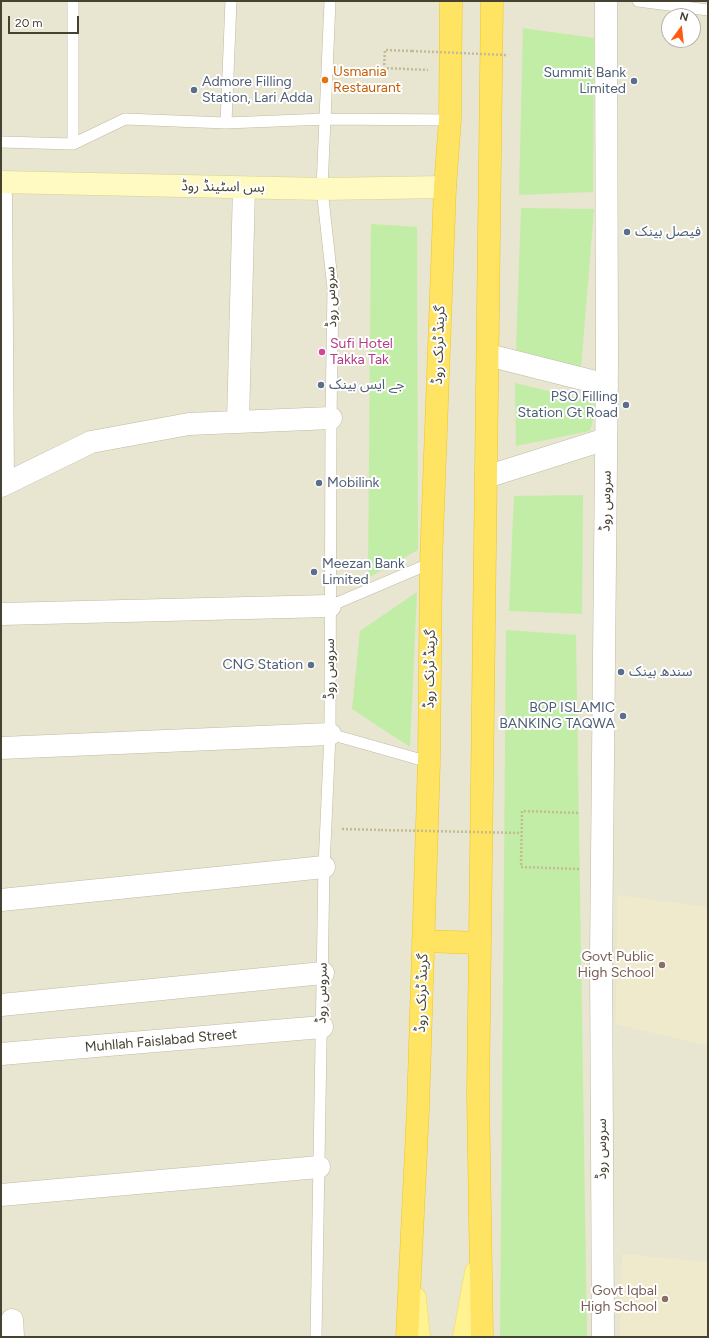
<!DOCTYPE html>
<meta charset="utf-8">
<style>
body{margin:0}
#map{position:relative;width:709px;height:1338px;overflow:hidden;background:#f4f1e3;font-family:Figtree,sans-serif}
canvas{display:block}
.frame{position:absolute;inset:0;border:2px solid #464232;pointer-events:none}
.north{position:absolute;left:661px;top:8px;width:40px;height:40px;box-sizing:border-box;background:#fff;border:1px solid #b5b3ad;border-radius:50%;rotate:15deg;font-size:11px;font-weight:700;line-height:16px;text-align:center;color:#464232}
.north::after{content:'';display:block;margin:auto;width:14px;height:18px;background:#ff5a0f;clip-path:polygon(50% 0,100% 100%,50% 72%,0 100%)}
.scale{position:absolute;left:8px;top:16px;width:71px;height:18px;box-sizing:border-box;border:2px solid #464232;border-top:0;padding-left:5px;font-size:12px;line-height:14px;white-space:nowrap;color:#464232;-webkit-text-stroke:3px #fff;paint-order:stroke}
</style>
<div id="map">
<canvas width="709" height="1338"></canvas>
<div class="frame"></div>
<div class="north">N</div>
<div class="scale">20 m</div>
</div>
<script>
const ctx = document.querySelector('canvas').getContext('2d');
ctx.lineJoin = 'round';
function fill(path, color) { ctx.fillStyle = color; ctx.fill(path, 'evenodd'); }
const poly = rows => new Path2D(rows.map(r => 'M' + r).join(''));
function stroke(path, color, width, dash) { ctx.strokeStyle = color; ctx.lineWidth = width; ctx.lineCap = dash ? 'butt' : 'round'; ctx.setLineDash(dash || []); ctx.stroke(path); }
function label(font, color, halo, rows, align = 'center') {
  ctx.font = font + ' Figtree,"Noto Sans Arabic",sans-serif'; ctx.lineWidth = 4; ctx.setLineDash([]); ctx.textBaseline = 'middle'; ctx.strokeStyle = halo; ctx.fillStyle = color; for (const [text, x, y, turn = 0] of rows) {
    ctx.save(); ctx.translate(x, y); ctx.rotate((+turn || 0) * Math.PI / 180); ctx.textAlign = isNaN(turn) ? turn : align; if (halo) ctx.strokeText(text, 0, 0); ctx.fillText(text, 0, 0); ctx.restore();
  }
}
const residential = poly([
 [1,1,708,1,708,1337,1,1337],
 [669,16,693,16,693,40,669,40]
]);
const education = poly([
 [617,895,708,907,708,1046,616,1024],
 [622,1254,708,1262,708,1337,620,1337]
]);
const green = poly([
 [523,28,594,38,593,192,519,195],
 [521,208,594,209,581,368,516,350],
 [371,224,417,227,418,550,368,578],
 [515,383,598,403,590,431,516,446],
 [583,495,582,614,509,611,514,496],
 [417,592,410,747,352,709,360,631],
 [506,630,576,635,587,1337,500,1337]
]);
const path = poly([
 [412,51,385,50,384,68,428,70],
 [342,829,381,830],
 [579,869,521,867,522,811,580,813]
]);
const lane = poly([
 [73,1,73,144],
 [638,1,708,10],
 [226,123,231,1],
 [1,142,73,144,125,119,226,123,326,119,450,120],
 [330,606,431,563],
 [330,734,429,762],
 [316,1337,324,867,330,734,331,418,333,289,322,189,330,1]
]);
const street = poly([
 [1,196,3,485],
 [488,355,607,385],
 [238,422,244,188],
 [486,477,606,439],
 [1,486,91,442,189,424,331,418],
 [1,614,330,606],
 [1,748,330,734],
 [1,900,324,867],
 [1,1005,323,973],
 [1,1054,322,1027],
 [1,1195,319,1167],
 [12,1320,13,1337],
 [603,1337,601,957,607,362,606,1]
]);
const secondary = poly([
 [1,182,322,189,445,187]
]);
const primary = poly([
 [415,1298,419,1337],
 [464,1337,476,1272]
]);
const highway = poly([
 [423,941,480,943],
 [407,1337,418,1109,429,762,431,563,445,187,450,120,451,1],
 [482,1337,478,1094,492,1]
]);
const pathBridge = poly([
 [412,51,506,55],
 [381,830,521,833]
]);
const markers = [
 [325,80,4,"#e8710a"],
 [634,81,4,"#5c6f8a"],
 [194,90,4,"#5c6f8a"],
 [627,232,4,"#5c6f8a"],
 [322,352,4,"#d1479c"],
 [321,385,4,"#5c6f8a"],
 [626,405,4,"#5c6f8a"],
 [319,483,4,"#5c6f8a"],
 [314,572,4,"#5c6f8a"],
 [311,665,4,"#5c6f8a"],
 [621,672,4,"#5c6f8a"],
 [623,716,4,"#5c6f8a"],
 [662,965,4,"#8d6e63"],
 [665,1299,4,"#8d6e63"]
];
const foodNames = [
 ["Usmania",333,72],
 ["Restaurant",333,88]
];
const serviceNames = [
 ["Summit Bank",626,73,"right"],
 ["Limited",626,89,"right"],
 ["Admore Filling",202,82],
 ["Station, Lari Adda",202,98],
 ["فیصل بینک",635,232],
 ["جے ایس بینک",329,385],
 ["PSO Filling",618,397,"right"],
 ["Station Gt Road",618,413,"right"],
 ["Mobilink",327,483],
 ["Meezan Bank",322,564],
 ["Limited",322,580],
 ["CNG Station",303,665,"right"],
 ["سندھ بینک",629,672],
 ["BOP ISLAMIC",615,708,"right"],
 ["BANKING TAQWA",615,724,"right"]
];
const streetNames = [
 ["بس اسٹینڈ روڈ",223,187,1],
 ["سروس روڈ",331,297,-92],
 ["گرینڈ ٹرنک روڈ",439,345,-88],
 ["سروس روڈ",606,501,-89],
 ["سروس روڈ",330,669,-90],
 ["گرینڈ ٹرنک روڈ",430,669,-89],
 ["سروس روڈ",322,993,-89],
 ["گرینڈ ٹرنک روڈ",422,993,-88],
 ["Muhllah Faislabad Street",161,1041,-5],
 ["سروس روڈ",602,1149,-90]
];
const hotelNames = [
 ["Sufi Hotel",330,344],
 ["Takka Tak",330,360]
];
const educationNames = [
 ["Govt Public",654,957],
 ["High School",654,973],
 ["Govt Iqbal",657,1291],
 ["High School",657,1307]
];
fill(residential, '#e8e5d0');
fill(education, '#efeacb');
fill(green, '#c2eda6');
stroke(lane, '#c0bba4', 12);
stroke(street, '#c0bba4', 23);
stroke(secondary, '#d9d28d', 23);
stroke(primary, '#f2dc53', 23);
stroke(highway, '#f0c521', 23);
stroke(path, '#c4bb94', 2.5, [2, 2]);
stroke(lane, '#fff', 11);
stroke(street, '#fff', 22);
stroke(secondary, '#fffac2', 22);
stroke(primary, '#fff291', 22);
stroke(highway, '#ffe463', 22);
stroke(pathBridge, '#c4bb94', 2.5, [2, 2]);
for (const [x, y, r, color] of markers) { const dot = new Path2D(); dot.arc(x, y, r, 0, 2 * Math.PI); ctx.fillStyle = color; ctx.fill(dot); stroke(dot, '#fff', 1.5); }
label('14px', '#c56008', '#fff', foodNames, 'left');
label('14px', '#4e5e75', '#fff', serviceNames, 'left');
label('14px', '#464232', '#fff', streetNames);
label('14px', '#b23c85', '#fff', hotelNames, 'left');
label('14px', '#785e54', '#fff', educationNames, 'right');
</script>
